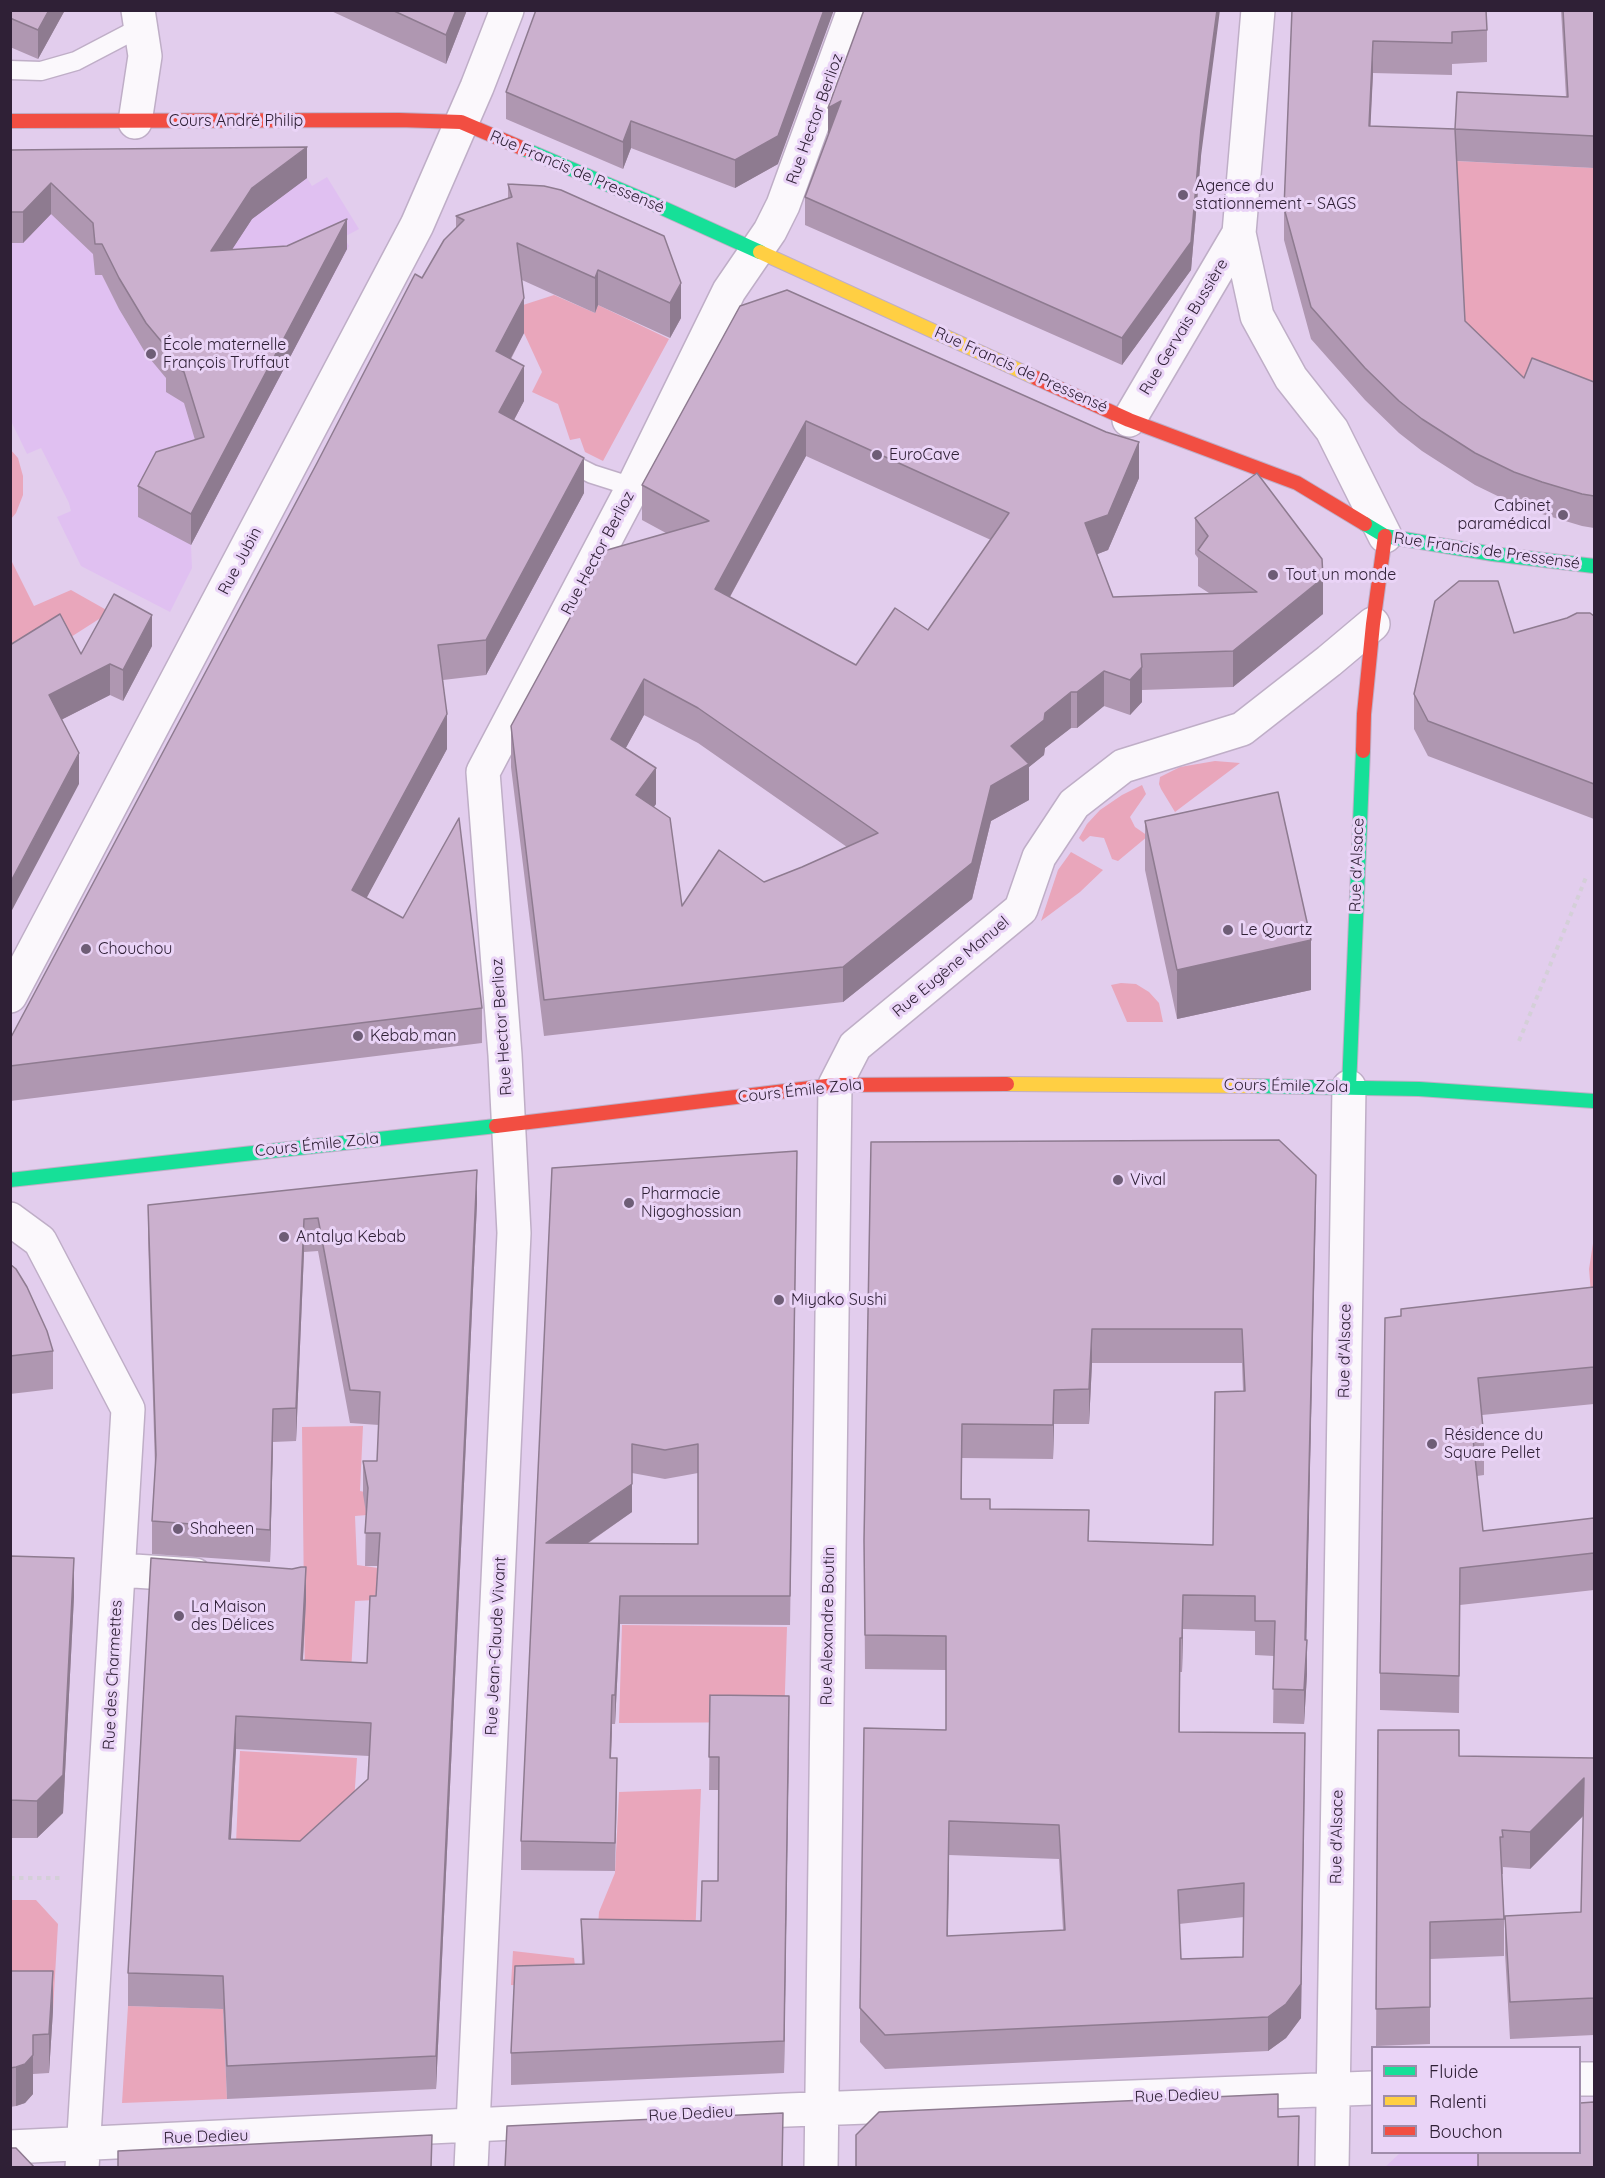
<!DOCTYPE html>
<meta charset="utf-8">
<style>
body{margin:0}
#map{position:relative;width:1605px;height:2178px;overflow:hidden;background:#e2cded;font-family:Quicksand,sans-serif}
canvas{display:block}
.frame{position:absolute;inset:0;border:12px solid #2f2036;pointer-events:none}
.legend{position:absolute;left:1371px;top:2046px;width:210px;height:108px;box-sizing:border-box;background:#ead4f7;border:2px solid #9f8caa;margin:0;padding:8px 10px;list-style:none;font-size:18px;color:#2f2036}
.legend li{display:flex;align-items:center;gap:12px;height:30px}
.legend b{width:30px;border:2px solid #9f8caa}
</style>
<div id="map">
<canvas width="1605" height="2178"></canvas>
<div class="frame"></div>
<ul class="legend">
<li><b style="height:8px;background:#16e098"></b>Fluide</li>
<li><b style="height:8px;background:#ffcf43"></b>Ralenti</li>
<li><b style="height:8px;background:#f24e42"></b>Bouchon</li>
</ul>
</div>
<script>
const ctx = document.querySelector('canvas').getContext('2d');
ctx.lineJoin = 'round';
function fill(path, color) { ctx.fillStyle = color; ctx.fill(path, 'evenodd'); }
const poly = rows => new Path2D(rows.map(r => 'M' + r).join(''));
function stroke(path, color, width, dash) { ctx.strokeStyle = color; ctx.lineWidth = width; ctx.lineCap = dash ? 'butt' : 'round'; ctx.setLineDash(dash || []); ctx.stroke(path); }
function label(font, color, halo, rows, align = 'center') {
  ctx.font = font + ' Quicksand,sans-serif'; ctx.lineWidth = 6; ctx.setLineDash([]); ctx.textBaseline = 'middle'; ctx.strokeStyle = halo; ctx.fillStyle = color; for (const [text, x, y, turn = 0] of rows) {
    ctx.save(); ctx.translate(x, y); ctx.rotate((+turn || 0) * Math.PI / 180); ctx.textAlign = isNaN(turn) ? turn : align; if (halo) ctx.strokeText(text, 0, 0); ctx.fillText(text, 0, 0); ctx.restore();
  }
}
const built = poly([
 [327,177,359,229,344,237,349,246,191,545,192,568,170,612,81,566,57,517,71,511,69,503,41,448,27,454,11,421,11,181,307,178,312,186],
 [1580,2152,1594,2167,1384,2168,1400,2153]
]);
const green = poly([
 [1455,161,1594,168,1594,414,1452,346],
 [554,295,595,313,598,305,669,339,603,461,585,452,580,438,570,440,558,404,532,392,542,372,524,333,520,306],
 [10,449,18,458,23,476,23,495,16,513,11,519],
 [10,558,34,606,71,590,110,612,10,676],
 [1215,761,1240,763,1175,812,1161,789,1159,784,1160,777,1180,767],
 [1142,785,1146,794,1130,817,1135,827,1148,836,1118,861,1112,859,1104,838,1090,836,1083,842,1079,838,1087,824,1100,810,1122,795],
 [1071,852,1103,870,1080,892,1041,921,1058,870],
 [1121,983,1136,984,1149,992,1159,1003,1163,1022,1127,1022,1111,985],
 [1594,1237,1594,1293,1591,1293,1589,1269],
 [363,1426,360,1491,369,1493,367,1515,355,1516,357,1565,378,1568,375,1600,355,1601,350,1691,305,1686,302,1427],
 [622,1625,787,1627,784,1722,619,1723],
 [240,1751,357,1758,352,1831,235,1866],
 [701,1789,693,1990,597,1941,599,1912,615,1873,619,1792],
 [11,1900,36,1900,58,1924,53,2010,11,2010],
 [513,1951,574,1958,578,1988,511,1985],
 [128,2006,223,2009,227,2099,122,2103]
]);
const path = poly([
 [1519,1041,1587,875],
 [10,1878,61,1878]
]);
const lane = poly([
 [10,70,41,71,76,61,141,27],
 [562,459,592,474,633,487]
]);
const street = poly([
 [1258,10,1239,233,1257,316,1291,378,1332,430,1385,536],
 [135,122,145,56,138,10],
 [1129,420,1239,233],
 [10,996,417,225,477,87,507,10],
 [10,1219,40,1241,128,1409,82,2168],
 [119,1570,195,1575],
 [1580,2079,1594,2079],
 [10,2147,787,2110,1372,2088],
 [471,2168,514,1233,505,1055,483,772,633,487,729,291,770,231,783,205,854,10],
 [821,2168,835,1085,855,1046,1021,909,1039,857,1074,804,1123,766,1242,729,1329,661,1373,624],
 [1332,2168,1349,1087]
]);
const fast = poly([
 [524,149,656,205,760,252],
 [1365,524,1385,536,1493,554,1594,566],
 [1254,1086,1419,1089,1594,1101],
 [1349,1087,1363,751],
 [10,1180,496,1126]
]);
const slow = poly([
 [760,252,1036,378],
 [1007,1084,1254,1086]
]);
const jam = poly([
 [10,121,399,120,461,122,524,149],
 [1036,378,1129,420,1297,483,1365,524],
 [1363,751,1364,714,1373,624,1385,536],
 [496,1126,835,1085,1007,1084]
]);
const wall = poly([
 [10,10,65,10,38,59,10,47],
 [329,10,467,10,446,64],
 [536,10,778,164,735,188,631,148,623,169,506,119,506,92],
 [1292,10,1487,30,1487,62,1452,64,1452,75,1373,73,1370,126,1455,129,1566,97,1561,10,1594,10,1594,168,1457,161,1465,321,1524,378,1594,382,1594,528,1582,526,1542,514,1514,504,1475,485,1422,451,1399,433,1365,400,1311,339,1284,240,1284,208],
 [828,135,1201,156,1191,270,1122,365,805,225,805,197],
 [10,150,307,178,252,219,232,249,347,249,191,545,138,517,138,486,195,440,184,403,166,392,166,378,146,354,119,309,102,275,95,275,93,254,51,214,23,243,10,243],
 [508,184,664,236,681,318,670,338,598,305,595,313,522,280,524,333,511,359,524,401,514,420,584,493,486,675,443,680,447,749,366,898,482,1008,482,1043,10,1101,10,1039,422,278,456,228,456,216,508,198],
 [740,306,1139,478,1108,550,1097,554,1113,597,1209,593,1198,586,1198,558,1195,554,1195,518,1323,614,1233,687,1142,690,1142,702,1130,715,1104,706,1077,728,1071,728,1045,748,1044,755,1029,767,1029,800,991,821,972,899,843,1002,544,1036,511,767,511,726,666,533,642,520,642,485],
 [806,456,991,540,928,630,856,665,730,597],
 [644,715,698,743,847,847,802,867,764,882,682,906,654,807,656,804,625,749],
 [1594,616,1594,819,1428,756,1414,729,1414,694,1514,633],
 [10,645,81,654,152,646,123,701,110,695,61,720,79,784],
 [1145,821,1311,990,1177,1019,1145,870],
 [871,1142,1316,1210,1306,1640,1307,1674,1304,1724,1273,1723,1274,1656,1255,1655,1255,1631,1183,1629,1182,1672,1180,1672,1180,1732,1305,1767,1301,2018,1286,2038,1268,2051,885,2069,860,2042,860,2008,946,1730,946,1670,865,1669,864,1540],
 [1092,1363,1242,1363,1243,1391,1213,1545,1089,1541,990,1509,962,1499,962,1458,1053,1459,1054,1424,1089,1424],
 [949,1855,1059,1859,1063,1930,948,1936],
 [1244,1917,1243,1957,1181,1959,1179,1924],
 [552,1168,797,1180,790,1625,620,1624,615,1724,612,1724,611,1758,617,1787,615,1871,521,1870,521,1841],
 [632,1473,665,1479,698,1473,698,1544,587,1544,632,1512],
 [477,1203,436,2089,227,2099,223,2009,128,2006,128,1973,151,1558,306,1600,303,1660,367,1663,376,1596,378,1566,365,1566,366,1513,363,1494,363,1461,377,1461,379,1425,350,1423,318,1251,304,1252,296,1441,273,1442,270,1562,152,1554,152,1521,155,1467,148,1238,148,1205],
 [236,1749,369,1756,368,1779,300,1841,231,1839],
 [10,1264,53,1351,53,1389,10,1394],
 [1594,1287,1594,1404,1482,1415,1484,1438,1484,1475,1477,1476,1483,1531,1594,1518,1594,1590,1460,1605,1459,1713,1380,1710,1380,1673,1401,1316],
 [10,1556,74,1596,63,1813,37,1838,10,1838],
 [710,1695,789,1728,784,2073,511,2085,511,2053,582,1964,581,1919,701,1921,718,1881,719,1790,709,1790],
 [1378,1730,1459,1756,1594,1758,1594,2035,1510,2039,1505,1953,1505,1916,1581,1912,1583,1816,1530,1869,1503,1867,1503,1874,1502,1874,1504,1919,1504,1956,1430,1959,1430,2044,1376,2046],
 [10,1971,53,2010,49,2073,33,2074,33,2094,25,2103,16,2106,10,2107]
]);
const shadedWall = poly([
 [49,10,65,10,38,59,38,30],
 [456,10,467,10,446,64,446,35],
 [824,10,834,10,778,164,735,188,735,160],
 [1217,10,1220,10,1201,156,1191,270,1122,365,1122,338,1201,129],
 [1373,41,1373,73,1369,158,1369,126],
 [841,101,828,136,828,108],
 [631,121,631,148,623,169,623,142],
 [307,147,307,178,252,219,211,282,211,251,252,188],
 [51,183,51,214,23,243,23,212],
 [347,219,347,249,191,545,191,514],
 [598,270,598,305,595,313,595,278],
 [681,283,681,318,670,338,670,303],
 [524,298,524,333,496,386,496,351],
 [524,366,524,401,499,448,499,412],
 [806,421,806,456,715,624,715,589],
 [1139,442,1139,478,1108,550,1085,559,1085,523],
 [584,458,584,493,486,675,486,640],
 [1323,578,1323,614,1233,687,1233,651],
 [152,615,152,646,123,701,123,670],
 [110,664,110,695,49,726,49,695],
 [1142,667,1142,702,1130,715,1130,680],
 [1104,671,1104,706,1077,728,1077,692],
 [644,679,644,715,611,775,611,739],
 [1071,692,1071,728,1045,748,1044,755,1029,767,1029,800,991,821,972,899,843,1002,843,967,991,786,1011,746,1045,713],
 [447,714,447,749,352,925,352,890],
 [79,753,79,784,10,914,10,883],
 [656,768,656,804,636,830,636,795],
 [1311,940,1311,990,1177,1019,1177,970],
 [477,1170,477,1203,436,2089,436,2056],
 [1316,1175,1306,1662,1307,1640,1307,1674,1304,1724,1304,1690],
 [304,1219,304,1252,296,1441,296,1408],
 [1092,1329,1092,1363,1089,1424,1089,1389],
 [1054,1390,1054,1424,1053,1459,1053,1425],
 [273,1409,273,1442,270,1562,270,1530],
 [632,1484,632,1512,546,1572,546,1543],
 [74,1558,74,1596,63,1813,37,1838,37,1801],
 [306,1567,306,1600,301,1693,301,1660],
 [1183,1595,1183,1629,1182,1672,1182,1638],
 [620,1596,620,1624,615,1724,615,1695],
 [612,1695,612,1724,610,1787,610,1758],
 [789,1696,789,1728,784,2073,784,2041],
 [236,1716,236,1749,229,1871,229,1839],
 [1305,1733,1301,2018,1286,2038,1268,2051,1268,2017],
 [1584,1778,1584,1815,1530,1869,1530,1832],
 [949,1821,949,1855,947,1970,947,1936],
 [53,1971,53,2010,49,2073,49,2034],
 [33,2055,33,2094,25,2103,16,2106,16,2067]
]);
const building = poly([
 [10,10,49,10,38,30,10,18,10,10],
 [392,10,456,10,446,35,392,10],
 [536,10,824,10,778,136,735,160,631,121,623,142,506,92,536,10],
 [864,10,1217,10,1201,129,1191,242,1122,338,805,197,841,101,828,108,864,10],
 [1292,10,1486,10,1487,30,1452,32,1452,43,1373,41,1369,126,1455,129,1465,321,1524,378,1532,358,1594,382,1594,496,1582,494,1542,482,1514,472,1475,453,1422,419,1399,401,1365,368,1311,307,1284,208,1292,10],
 [1563,10,1594,10,1594,136,1455,129,1457,92,1568,97,1563,10],
 [307,147,252,188,211,251,287,246,347,219,191,514,138,486,156,452,204,437,184,372,166,361,171,353,146,323,119,278,102,244,95,244,93,223,51,183,23,212,10,212,10,150,307,147],
 [508,184,544,186,561,190,664,236,681,283,670,303,598,270,595,278,517,243,524,298,496,351,524,366,499,412,584,458,486,640,438,645,447,714,352,890,403,918,459,818,482,1008,10,1066,10,1039,317,463,415,274,422,278,444,240,464,220,456,216,512,197,508,184],
 [787,290,1106,432,1139,442,1108,515,1085,523,1113,597,1257,592,1198,550,1208,536,1195,518,1257,473,1322,559,1323,578,1233,651,1141,654,1142,667,1130,680,1104,671,1077,692,1071,692,1045,713,1044,720,1011,746,1029,764,991,786,972,863,843,967,544,1000,511,726,607,550,709,521,642,485,740,306,787,290],
 [806,421,1009,513,928,630,895,608,856,665,715,589,806,421],
 [644,679,698,708,878,833,802,867,764,882,719,850,682,906,670,818,636,795,656,768,611,739,644,679],
 [1459,581,1498,581,1514,633,1567,618,1577,613,1590,613,1594,616,1594,784,1428,721,1414,694,1435,601,1459,581],
 [114,594,152,615,123,670,110,664,49,695,79,753,10,883,10,645,60,614,81,654,114,594],
 [1278,792,1311,940,1177,970,1145,821,1278,792],
 [1279,1140,1316,1175,1305,1640,1307,1640,1304,1690,1273,1689,1275,1621,1255,1621,1255,1596,1183,1595,1182,1638,1180,1638,1179,1732,1305,1733,1301,1984,1286,2004,1268,2017,885,2035,860,2008,864,1728,946,1730,946,1636,865,1635,864,1540,871,1142,1279,1140],
 [1092,1329,1242,1329,1245,1391,1215,1392,1213,1545,1088,1541,1089,1510,990,1509,990,1499,961,1499,962,1424,1053,1425,1054,1390,1089,1389,1092,1329],
 [949,1821,1059,1825,1065,1930,947,1936,949,1821],
 [1244,1883,1243,1957,1181,1959,1178,1890,1244,1883],
 [797,1151,790,1596,620,1596,615,1695,612,1695,610,1758,617,1758,615,1843,521,1841,552,1168,797,1151],
 [632,1444,665,1450,698,1444,698,1544,546,1543,632,1484,632,1444],
 [477,1170,436,2056,227,2066,223,1976,128,1973,151,1558,292,1569,301,1567,306,1567,301,1660,367,1663,370,1596,376,1596,380,1533,365,1533,368,1488,363,1461,377,1461,380,1392,350,1390,318,1218,304,1219,296,1408,273,1409,270,1530,152,1521,156,1455,148,1205,477,1170],
 [236,1716,371,1723,368,1779,300,1841,229,1839,236,1716],
 [10,1264,16,1269,27,1287,47,1331,53,1351,10,1356,10,1264],
 [1594,1287,1594,1367,1478,1378,1484,1438,1473,1439,1483,1531,1594,1518,1594,1553,1460,1568,1459,1676,1380,1673,1385,1318,1401,1316,1401,1309,1594,1287],
 [10,1556,74,1558,63,1775,37,1801,10,1800,10,1556],
 [710,1695,789,1696,784,2041,511,2053,515,1966,584,1964,581,1919,701,1921,702,1881,718,1881,719,1757,709,1757,710,1695],
 [1378,1730,1459,1730,1459,1756,1594,1758,1594,1998,1510,2002,1505,1916,1581,1912,1584,1778,1530,1832,1502,1830,1503,1837,1500,1837,1504,1919,1430,1922,1430,2007,1376,2009,1378,1730],
 [10,1971,53,1971,49,2034,33,2035,33,2055,25,2064,16,2067,10,2068,10,1971],
 [1278,2094,1278,2117,1299,2116,1298,2168,856,2168,856,2135,879,2112,1278,2094],
 [1594,2102,1594,2168,1478,2168,1478,2152,1580,2152,1580,2103,1594,2102],
 [783,2113,782,2168,505,2168,507,2126,783,2113],
 [432,2135,431,2168,118,2168,118,2151,432,2135],
 [10,2148,16,2148,35,2168,10,2168,10,2148]
]);
const markers = [
 [1183,195,6,"#6e5d76"],
 [151,354,6,"#6e5d76"],
 [877,455,6,"#6e5d76"],
 [1563,515,6,"#6e5d76"],
 [1273,575,6,"#6e5d76"],
 [1228,930,6,"#6e5d76"],
 [86,949,6,"#6e5d76"],
 [358,1036,6,"#6e5d76"],
 [1118,1180,6,"#6e5d76"],
 [629,1203,6,"#6e5d76"],
 [284,1237,6,"#6e5d76"],
 [779,1300,6,"#6e5d76"],
 [1432,1444,6,"#6e5d76"],
 [178,1529,6,"#6e5d76"],
 [179,1616,6,"#6e5d76"]
];
const streetNames = [
 ["Rue Hector Berlioz",815,119,-70],
 ["Cours André Philip",236,121],
 ["Rue Francis de Pressensé",577,172,23],
 ["Rue Gervais Bussière",1184,327,-59],
 ["Rue Francis de Pressensé",1021,370,24],
 ["Rue Francis de Pressensé",1487,551,8],
 ["Rue Hector Berlioz",598,553,-62],
 ["Rue Jubin",240,561,-62],
 ["Rue d'Alsace",1357,865,-88],
 ["Rue Eugène Manuel",951,967,-40],
 ["Rue Hector Berlioz",502,1027,-94],
 ["Cours Émile Zola",1286,1086,1],
 ["Cours Émile Zola",800,1091,-6],
 ["Cours Émile Zola",317,1145,-6],
 ["Rue d'Alsace",1345,1351,-89],
 ["Rue Alexandre Boutin",828,1626,-89],
 ["Rue Jean-Claude Vivant",496,1646,-87],
 ["Rue des Charmettes",113,1675,-87],
 ["Rue d'Alsace",1337,1837,-89],
 ["Rue Dedieu",1177,2096,-2],
 ["Rue Dedieu",691,2114,-3],
 ["Rue Dedieu",206,2137,-2]
];
const poiNames = [
 ["Agence du",1195,186],
 ["stationnement - SAGS",1195,204],
 ["École maternelle",163,345],
 ["François Truffaut",163,363],
 ["EuroCave",889,455],
 ["Cabinet",1551,506,"right"],
 ["paramédical",1551,524,"right"],
 ["Tout un monde",1285,575],
 ["Le Quartz",1240,930],
 ["Chouchou",98,949],
 ["Kebab man",370,1036],
 ["Vival",1130,1180],
 ["Pharmacie",641,1194],
 ["Nigoghossian",641,1212],
 ["Antalya Kebab",296,1237],
 ["Miyako Sushi",791,1300],
 ["Résidence du",1444,1435],
 ["Square Pellet",1444,1453],
 ["Shaheen",190,1529],
 ["La Maison",191,1607],
 ["des Délices",191,1625]
];
fill(built, '#e0c0f1');
fill(green, '#e9a6bb');
stroke(lane, '#bfaec7', 21);
stroke(street, '#bfaec7', 36);
stroke(fast, '#bfaec7', 16);
stroke(slow, '#bfaec7', 16);
stroke(jam, '#bfaec7', 16);
stroke(path, '#d4cfd8', 4, [4.5, 4.5]);
stroke(lane, '#fbf8fc', 18);
stroke(street, '#fbf8fc', 33);
stroke(fast, '#16e098', 14);
stroke(slow, '#ffcf43', 14);
stroke(jam, '#f24e42', 14);
fill(wall, '#af97b1');
fill(shadedWall, '#8e7b90');
fill(building, '#cbb0ce');
stroke(building, '#8e7b90', 1.5);
for (const [x, y, r, color] of markers) { const dot = new Path2D(); dot.arc(x, y, r, 0, 2 * Math.PI); ctx.fillStyle = color; ctx.fill(dot); stroke(dot, '#ead4f7', 2); }
label('16px', '#2f2036', '#ead4f7', streetNames);
label('16px', '#2f2036', '#ead4f7', poiNames, 'left');
</script>
